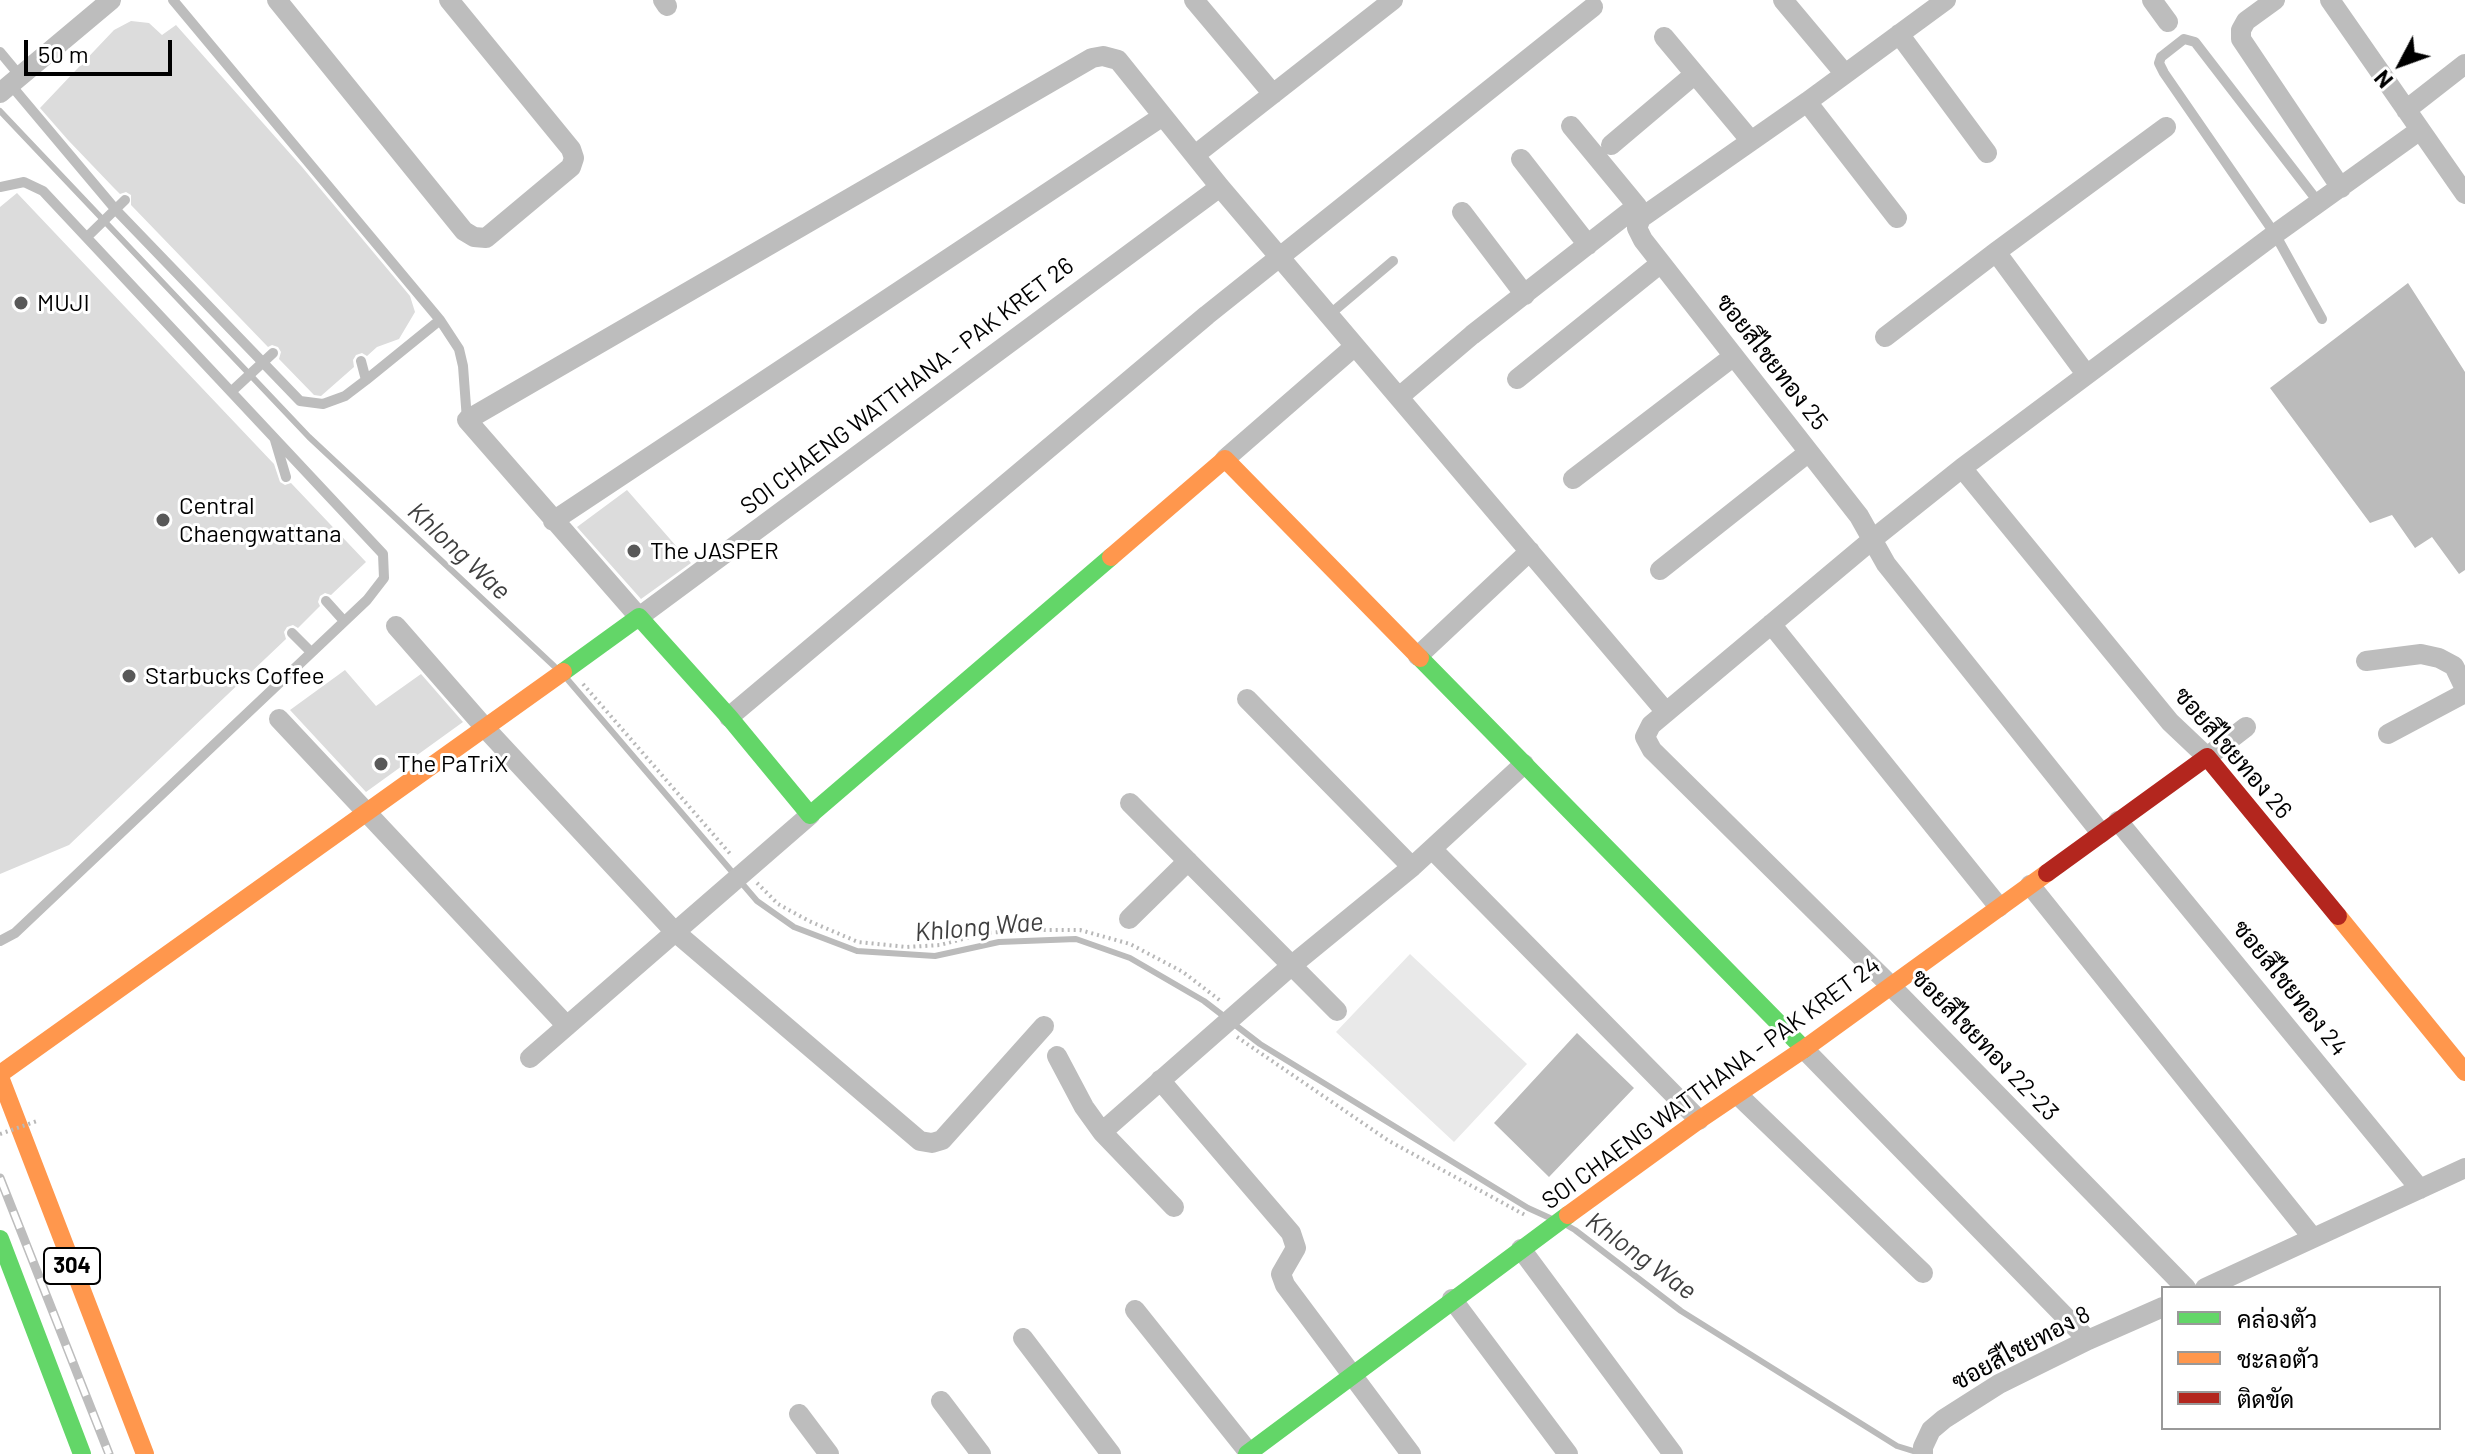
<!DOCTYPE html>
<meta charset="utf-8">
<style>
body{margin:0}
#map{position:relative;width:2465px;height:1454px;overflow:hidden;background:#fff;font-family:Barlow,Sarabun,sans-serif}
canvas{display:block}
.legend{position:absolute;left:2161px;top:1286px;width:280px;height:144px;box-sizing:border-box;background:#fff;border:2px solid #999;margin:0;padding:10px 14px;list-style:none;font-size:24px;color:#000}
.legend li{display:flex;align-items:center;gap:16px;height:40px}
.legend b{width:40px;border:2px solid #999}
.north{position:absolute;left:2361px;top:24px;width:80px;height:80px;-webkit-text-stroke:6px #fff;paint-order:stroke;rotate:229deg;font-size:22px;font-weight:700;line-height:32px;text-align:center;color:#000}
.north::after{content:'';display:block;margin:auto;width:28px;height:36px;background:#000;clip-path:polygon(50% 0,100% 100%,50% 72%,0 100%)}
.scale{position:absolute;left:24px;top:40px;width:148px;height:36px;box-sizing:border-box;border:4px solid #000;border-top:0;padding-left:10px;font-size:24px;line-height:28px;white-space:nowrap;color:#000;-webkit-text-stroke:6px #fff;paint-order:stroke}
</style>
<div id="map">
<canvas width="2465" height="1454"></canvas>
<ul class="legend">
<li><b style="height:10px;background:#63d668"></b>คล่องตัว</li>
<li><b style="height:10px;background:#ff974d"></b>ชะลอตัว</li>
<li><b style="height:10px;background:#b3261e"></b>ติดขัด</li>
</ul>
<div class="north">N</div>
<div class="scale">50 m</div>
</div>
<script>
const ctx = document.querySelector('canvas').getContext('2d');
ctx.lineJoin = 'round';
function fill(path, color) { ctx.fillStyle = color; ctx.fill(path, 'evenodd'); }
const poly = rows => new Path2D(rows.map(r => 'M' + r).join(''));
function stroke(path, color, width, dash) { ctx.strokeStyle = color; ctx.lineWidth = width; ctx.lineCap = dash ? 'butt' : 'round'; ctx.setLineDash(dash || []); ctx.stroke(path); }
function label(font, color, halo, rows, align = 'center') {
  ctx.font = font + ' Barlow,Sarabun,sans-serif'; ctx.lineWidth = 6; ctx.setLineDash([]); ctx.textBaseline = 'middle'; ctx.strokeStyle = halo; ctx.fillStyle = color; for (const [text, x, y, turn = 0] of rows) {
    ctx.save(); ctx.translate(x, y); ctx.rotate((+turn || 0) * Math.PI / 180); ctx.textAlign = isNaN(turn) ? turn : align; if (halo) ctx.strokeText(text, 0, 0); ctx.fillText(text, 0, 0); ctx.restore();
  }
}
const green = poly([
 [1410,954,1527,1064,1454,1142,1336,1032]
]);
const water = poly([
 [2408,283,2465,372,2465,570,2459,574,2432,537,2415,548,2392,515,2370,523,2270,388],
 [1577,1033,1634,1088,1549,1177,1494,1123]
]);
const stream = poly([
 [0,111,309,437,554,666],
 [568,680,757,901,794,927,857,951,935,956,999,942,1076,939,1130,958,1204,1001,1260,1044,1528,1208,1550,1218],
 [1568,1226,1575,1230,1681,1311,1897,1446,1920,1453]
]);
const building = poly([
 [131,21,149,23,162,35,176,25,302,167,410,296,415,312,399,339,377,347,367,356,362,353,356,355,353,360,354,367,321,396,314,395,279,359,281,352,278,347,272,345,268,347,131,205,131,195,126,192,120,194,113,187,68,140,40,108,114,30],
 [17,193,274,464,280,482,285,485,291,483,366,562,331,595,325,593,320,596,318,602,320,606,298,628,293,625,287,627,284,632,286,639,69,845,0,874,0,207],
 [627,490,691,563,641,599,577,527],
 [345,670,376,706,421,674,463,722,366,792,290,710]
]);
const path = poly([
 [583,684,732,856],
 [757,883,778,904,809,921,858,942,907,947,940,945,986,933,1030,930,1080,930,1130,944,1183,972,1222,1002],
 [1237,1037,1389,1141,1525,1215]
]);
const lane = poly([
 [173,0,440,320,459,349,463,366,467,420],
 [0,52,20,76],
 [10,84,116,210,300,401,323,404,345,396,366,380,361,361],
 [0,187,24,182,43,191,383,554,384,578,367,600,15,933,0,941],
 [2319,203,2195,42,2184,39,2161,57,2159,63,2164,73,2275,234,2322,319],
 [87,237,125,200],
 [1329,315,1393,261],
 [366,380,440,320],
 [232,391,273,353],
 [275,440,286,477],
 [326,601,344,621],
 [292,633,311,652]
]);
const street = poly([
 [277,0,464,231,474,237,486,238,571,167,574,158,571,149,449,0],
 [663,0,667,6],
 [1194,0,1273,94],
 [1783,0,1845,74],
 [1946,0,1807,102,1641,218,1637,228,1643,240,1859,516,1886,564,2101,833],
 [2152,0,2168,22],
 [2275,0,2246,21,2241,30,2241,39,2341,188],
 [2330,0,2465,194],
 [1899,34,1987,153],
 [1664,37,1751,141],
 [0,93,111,0],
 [1807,102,1897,218],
 [2406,110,2465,64],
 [1611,145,1695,74],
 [1195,155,1393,0],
 [1521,159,1588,245],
 [1220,187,639,617,467,420,1092,58,1103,56,1118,60,1220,187,1666,712],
 [1462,212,1525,295],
 [1996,252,2086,374],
 [1885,337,1996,252,2166,127],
 [1517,379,1661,263],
 [1399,397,1472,335,1637,206,1571,126],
 [1225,459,1355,346],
 [1962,468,2170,722,2207,757,2246,727],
 [1573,479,1734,356],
 [553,521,1163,116],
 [1660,570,1809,452],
 [1771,624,1999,907],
 [396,626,486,729,674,931,920,1141,932,1143,942,1140,1044,1026],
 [1418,656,1530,551],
 [2366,661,2421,654,2439,658,2454,666,2465,689],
 [1247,699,1412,867],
 [729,717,1207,315,1593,7],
 [279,719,567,1026],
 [2388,734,2465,693],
 [1130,803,1337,1011],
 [2118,821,2420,1189],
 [1432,849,1699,1120],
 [2030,885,2313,1238],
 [1129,919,1188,861],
 [1804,1049,2088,1340],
 [1057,1056,1084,1107,1102,1132,1174,1207],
 [530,1058,810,815],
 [1160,1080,1291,1233,1296,1248,1281,1274,1285,1285,1411,1454],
 [1738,1095,1923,1273],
 [1102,1132,1291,966,1412,867,1524,764],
 [1521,1249,1673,1454],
 [2186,1288,1890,985,1652,750,1645,737,1651,725,1873,539,1962,468,2275,234,2420,130],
 [2205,1288,2465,1168],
 [1452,1299,1568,1454],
 [1135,1310,1250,1454],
 [1023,1338,1111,1454],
 [941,1401,981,1454],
 [799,1414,829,1454],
 [1923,1454,1923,1447,1931,1430,1944,1419,1999,1384,2088,1340,2163,1307]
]);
const fast = poly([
 [1420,658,1804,1049],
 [563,672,639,617,729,717,810,815,1111,557],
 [0,1239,82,1454],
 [1247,1454,1568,1215]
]);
const slow = poly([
 [1111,557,1225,459,1420,658],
 [2338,916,2465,1072],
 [0,1074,563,672],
 [0,1077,145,1454],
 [1568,1215,1699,1120,1804,1049,2047,873]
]);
const jam = poly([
 [2047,873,2207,757,2338,916]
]);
const rail = poly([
 [0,1178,109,1454]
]);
const pathBridge = poly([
 [0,1134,37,1121]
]);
const markers = [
 [21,303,8,"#595959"],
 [163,520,8,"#595959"],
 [634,551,8,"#595959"],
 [129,676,8,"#595959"],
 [381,764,8,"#595959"]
];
const shields = [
 [72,1266,56]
];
const shieldNames = [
 ["304",72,1266]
];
const poiNames = [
 ["MUJI",37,303],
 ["Central",179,506],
 ["Chaengwattana",179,534],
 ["The JASPER",650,551],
 ["Starbucks Coffee",145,676],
 ["The PaTriX",397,764]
];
const streetNames = [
 ["ซอยสีไชยทอง 25",1772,362,52],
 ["SOI CHAENG WATTHANA - PAK KRET 26",907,386,-37],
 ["ซอยสีไชยทอง 26",2233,753,49],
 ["ซอยสีไชยทอง 24",2290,988,51],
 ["ซอยสีไชยทอง 22-23",1985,1045,46],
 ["SOI CHAENG WATTHANA - PAK KRET 24",1711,1083,-36],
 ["ซอยสีไชยทอง 8",2021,1348,-28]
];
const waterNames = [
 ["Khlong Wae",459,551,43],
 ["Khlong Wae",979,927,-5],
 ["Khlong Wae",1641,1256,36]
];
fill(green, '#e9e9e9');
fill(water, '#bbb');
stroke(stream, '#bbb', 6);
fill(building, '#dcdcdc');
stroke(path, '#b8b8b8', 4, [2, 4]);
stroke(lane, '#bdbdbd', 10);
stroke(street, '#bdbdbd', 20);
stroke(fast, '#63d668', 18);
stroke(slow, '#ff974d', 18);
stroke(jam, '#b3261e', 18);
stroke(rail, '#bdbdbd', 9);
stroke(rail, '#fff', 6, [18]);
stroke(pathBridge, '#b8b8b8', 4, [2, 4]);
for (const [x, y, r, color] of markers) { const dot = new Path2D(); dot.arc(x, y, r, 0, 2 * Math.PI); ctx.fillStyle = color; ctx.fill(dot); stroke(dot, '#fff', 3); }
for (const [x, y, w] of shields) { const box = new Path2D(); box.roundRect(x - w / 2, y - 18, w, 36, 6); ctx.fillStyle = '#fff'; ctx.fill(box); stroke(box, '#000', 2); }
label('bold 22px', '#000', null, shieldNames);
label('24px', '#000', '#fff', poiNames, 'left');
label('24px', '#000', '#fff', streetNames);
label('italic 26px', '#3f3f3f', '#fff', waterNames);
</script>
